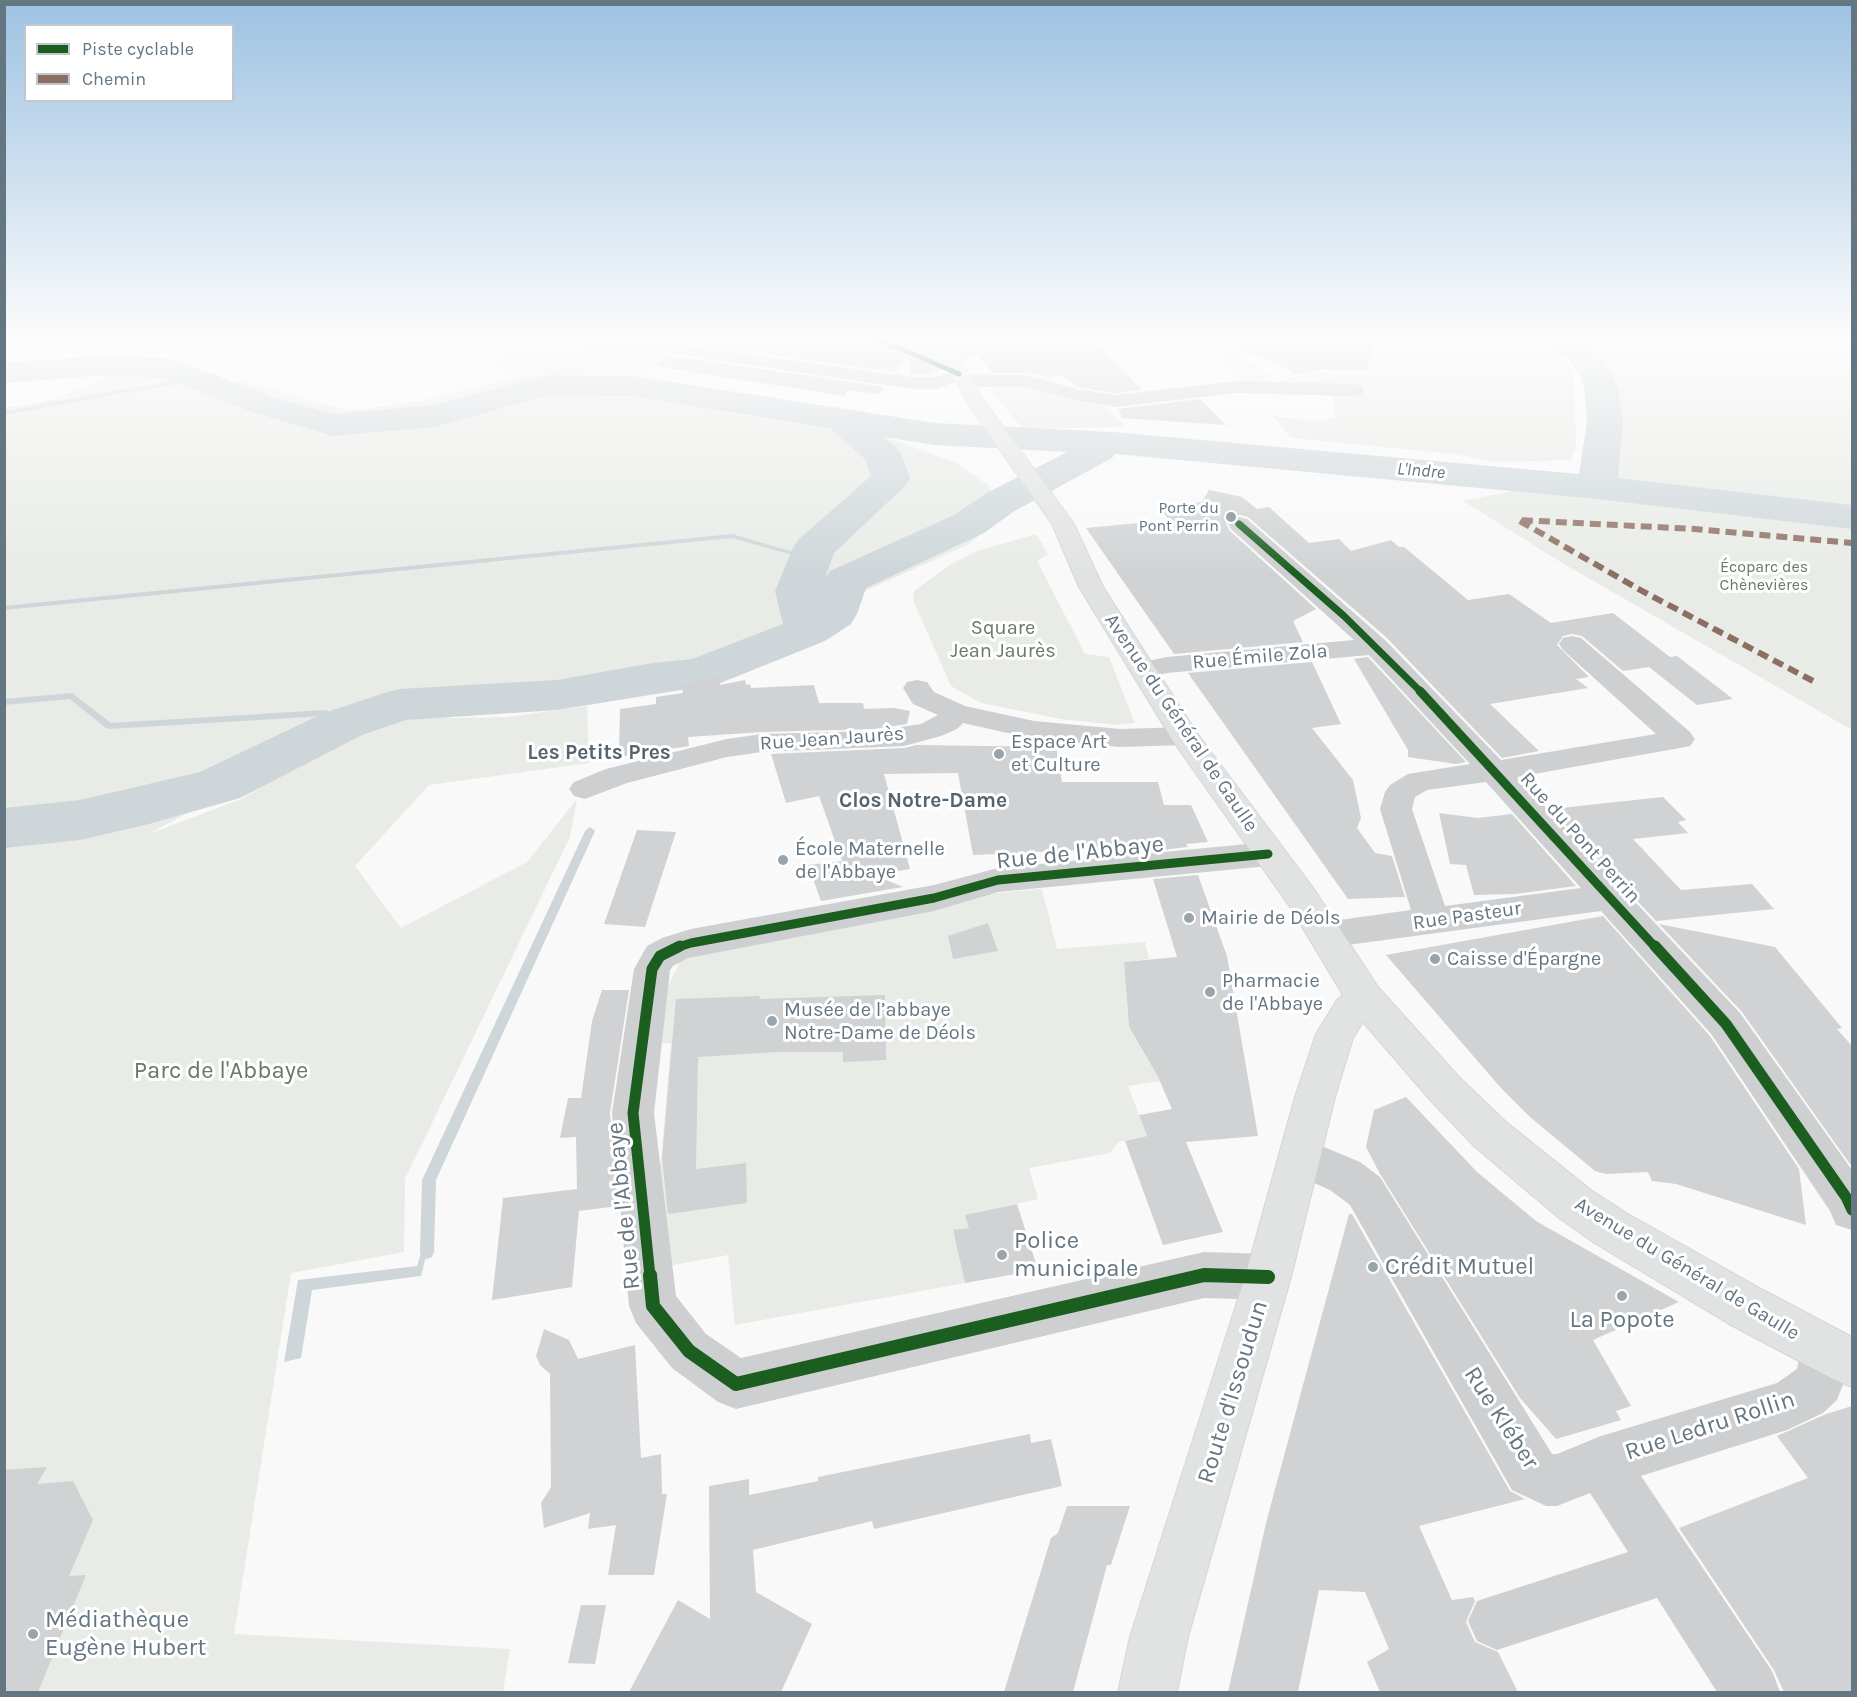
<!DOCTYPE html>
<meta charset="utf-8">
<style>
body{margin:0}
#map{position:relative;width:1857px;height:1697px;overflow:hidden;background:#f9f9f9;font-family:Karla,sans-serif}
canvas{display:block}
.frame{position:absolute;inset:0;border:6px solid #657683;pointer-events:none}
.legend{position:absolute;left:24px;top:24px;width:210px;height:78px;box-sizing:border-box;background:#fff;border:2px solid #c1c8cd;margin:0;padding:8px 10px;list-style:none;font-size:18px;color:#657683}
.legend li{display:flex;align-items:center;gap:12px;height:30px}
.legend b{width:30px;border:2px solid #c1c8cd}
</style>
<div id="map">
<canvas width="1857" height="1697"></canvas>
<div class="frame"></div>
<ul class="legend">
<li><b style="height:8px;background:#1b5e20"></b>Piste cyclable</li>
<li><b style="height:8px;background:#8d6e63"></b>Chemin</li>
</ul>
</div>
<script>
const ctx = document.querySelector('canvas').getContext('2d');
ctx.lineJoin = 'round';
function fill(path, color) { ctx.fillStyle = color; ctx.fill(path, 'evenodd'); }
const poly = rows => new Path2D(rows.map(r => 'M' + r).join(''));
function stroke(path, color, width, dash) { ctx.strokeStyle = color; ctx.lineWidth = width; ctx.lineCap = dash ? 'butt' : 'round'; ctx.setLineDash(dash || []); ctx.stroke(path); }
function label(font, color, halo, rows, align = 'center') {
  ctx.font = font + ' Karla,sans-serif'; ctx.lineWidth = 6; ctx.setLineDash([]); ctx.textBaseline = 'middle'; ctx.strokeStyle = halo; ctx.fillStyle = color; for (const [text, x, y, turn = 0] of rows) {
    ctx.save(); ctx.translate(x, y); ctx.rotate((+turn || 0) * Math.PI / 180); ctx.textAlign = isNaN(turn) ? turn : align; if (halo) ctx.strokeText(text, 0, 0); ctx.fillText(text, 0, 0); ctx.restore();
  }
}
const green = poly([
 [1201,338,1206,338,1255,364,1266,372,1267,376,1259,386,1246,385,1213,347],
 [1364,338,1542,339,1561,357,1574,374,1576,445,1571,460,1497,462,1454,454,1291,438,1273,416,1318,421,1335,417,1332,398,1328,387,1282,385,1280,380,1317,372,1368,375,1371,354,1389,348],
 [1575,338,1852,338,1852,730,1564,564,1463,501,1616,470,1609,463,1605,440,1608,421,1619,387,1610,369],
 [512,341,672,350,638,380,867,412,861,429,955,462,991,487,991,525,969,544,653,687,396,699,147,835,241,799,348,736,402,714,453,718,508,717,587,706,589,763,429,785,355,866,401,928,527,862,577,799,570,837,405,1179,404,1252,291,1273,234,1634,510,1649,503,1692,5,1692,5,408,54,399,118,373,243,381,349,411,414,402,518,377,494,363],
 [1001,384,1037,386,1099,402,1126,427,1023,429,989,389],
 [1036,534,1048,554,1037,561,1085,654,1109,657,1135,723,1117,725,1061,719,981,703,951,686,913,600,914,591,953,563,977,551],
 [1042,889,1057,949,1145,942,1149,959,1124,962,1129,1028,1160,1081,1128,1086,1147,1136,1118,1142,1110,1153,1029,1168,1038,1199,966,1215,969,1228,953,1231,965,1283,735,1325,728,1255,668,1266,658,1163,661,1162,671,1043,655,1043,661,1000,682,958,986,894]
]);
const water = poly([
 [427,1252,421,1276,312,1290,301,1358,284,1362,298,1280,417,1266,421,1253]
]);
const stream = poly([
 [197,378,200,380,199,381,124,393,4,415,4,411,124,389,197,378],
 [732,534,814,558,810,560,732,538,4,610,4,606,732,534],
 [72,693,111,723,326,710,348,724,346,726,340,726,324,716,109,729,106,728,70,699,4,705,4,699,72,693],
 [590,827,595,831,436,1180,434,1252,432,1257,427,1259,422,1257,420,1252,422,1180,585,831,590,827]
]);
const river = poly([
 [1543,338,1579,338,1590,345,1613,375,1618,388,1623,422,1618,478,1852,505,1852,529,1597,499,1115,454,1112,458,1013,512,984,533,866,588,857,614,851,624,825,641,718,684,557,710,406,720,362,735,240,798,149,824,80,840,4,848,4,808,80,800,200,772,324,713,381,694,399,689,557,680,653,663,692,659,783,624,775,591,793,548,799,539,871,476,865,459,830,428,632,396,549,395,434,427,333,436,252,412,165,378,94,376,4,383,4,363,94,356,170,358,276,398,334,414,433,405,548,375,632,376,935,423,1113,432,1579,474,1587,422,1584,388,1580,375,1568,359,1547,345,1543,338],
 [883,437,935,445,1067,452,985,494,954,515,830,571,825,578,834,553,905,486,910,478,901,454,895,446,883,437]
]);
const building = poly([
 [689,338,877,338,881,344,905,351,943,369,928,375,911,374,908,355,895,372,683,343],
 [911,338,1092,338,1142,390,1115,393,1077,387,1061,375,1052,377,1026,373,993,373,977,355,964,360],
 [1219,338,1375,338,1368,371,1318,370,1303,374,1295,373],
 [668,355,884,387,879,394,848,390,844,396,655,366],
 [1200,399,1226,425,1121,418,1121,414,1117,409],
 [1209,490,1242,497,1257,509,1269,507,1309,543,1339,539,1351,551,1391,540,1399,547,1404,547,1468,600,1509,594,1551,623,1613,613,1670,657,1677,656,1733,699,1697,705,1649,667,1623,671,1582,636,1572,634,1563,636,1557,645,1589,677,1576,679,1588,688,1490,704,1539,751,1502,758,1387,638,1248,517,1240,515,1229,518,1226,523,1229,530,1316,609,1293,621,1303,642,1174,654,1086,528,1169,520,1159,507,1202,502],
 [1368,657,1466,762,1456,764,1408,757,1408,750,1354,659],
 [1312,662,1341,724,1312,728,1353,780,1361,818,1357,828,1375,853,1392,856,1405,897,1348,899,1188,673],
 [719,677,720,685,745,680,746,685,750,684,751,688,814,685,819,703,863,703,864,709,894,708,910,711,907,724,874,729,762,732,688,737,689,746,619,757,620,709,656,704,656,697,683,693,682,685],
 [917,745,1056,747,1062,782,1158,782,1164,805,1191,805,1208,842,1186,844,1188,847,1144,852,1143,847,973,855,958,773,884,774,910,869,874,875,903,887,821,901,808,865,842,861,819,796,786,803,771,754,904,748],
 [1663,797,1686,820,1678,822,1688,833,1633,839,1681,890,1752,884,1774,909,1656,921,1551,809],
 [1439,813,1478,818,1512,814,1576,886,1515,894,1474,895,1466,865,1450,864],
 [637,830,676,832,645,927,604,924],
 [1198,875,1227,956,1258,1136,1186,1142,1223,1232,1163,1245,1125,1141,1147,1136,1139,1115,1172,1109,1158,1077,1129,1027,1124,962,1177,957,1153,879],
 [1603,916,1710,1036,1799,1169,1806,1225,1676,1184,1652,1181,1648,1172,1606,1174,1595,1171,1530,1117,1500,1087,1386,955],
 [988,923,998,951,953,959,948,936],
 [1659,924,1775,947,1842,1028,1837,1029,1852,1046,1852,1167,1742,1012],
 [602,990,629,990,610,1113,618,1206,579,1211,572,1287,492,1300,503,1198,577,1189,576,1137,560,1138,568,1098,581,1098,592,1021],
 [885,995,886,1060,843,1062,843,1052,776,1052,698,1057,696,1169,746,1163,747,1203,668,1214,662,1158,676,999,760,996,759,999],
 [1406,1097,1477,1172,1536,1221,1679,1302,1593,1340,1631,1406,1616,1411,1621,1420,1556,1439,1520,1398,1380,1174,1366,1147,1374,1110],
 [1017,1204,1038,1270,965,1283,953,1230,969,1228,965,1215],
 [1349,1214,1352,1214,1510,1491,1525,1499,1419,1526,1452,1600,1473,1597,1475,1601,1466,1622,1475,1642,1498,1652,1518,1692,1380,1692,1367,1662,1389,1649,1365,1592,1319,1590,1298,1692,1228,1692,1267,1519],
 [544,1329,569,1340,578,1359,635,1345,641,1458,661,1454,662,1494,667,1494,654,1575,608,1575,616,1525,588,1529,590,1513,544,1528,541,1503,551,1487,550,1374,540,1365,536,1356],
 [1852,1406,1852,1692,1784,1692,1774,1670,1679,1528,1808,1478,1777,1436,1826,1414],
 [1030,1434,1031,1443,1051,1439,1062,1486,874,1529,872,1521,753,1550,756,1592,812,1624,781,1692,629,1692,678,1600,710,1619,709,1486,749,1479,749,1495,818,1481,818,1477],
 [47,1467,37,1484,73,1481,93,1520,69,1576,86,1575,38,1692,4,1692,4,1470],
 [1067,1506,1130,1506,1111,1565,1107,1565,1073,1692,1004,1692,1051,1538,1058,1533],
 [581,1605,606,1605,595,1664,568,1663]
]);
const street = poly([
 [14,338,65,338,62,342,56,343,4,349,4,339,14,338],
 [500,338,641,339,913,377,934,377,959,369,965,370,967,375,1026,375,1076,389,1115,395,1236,381,1355,384,1362,386,1364,390,1362,394,1355,396,1236,393,1115,407,1075,400,1026,387,963,387,955,382,936,389,913,389,641,349,509,343,503,342,500,338],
 [1239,517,1247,519,1385,640,1501,760,1656,734,1563,650,1559,644,1563,638,1572,636,1581,638,1690,732,1695,739,1690,746,1680,748,1517,777,1740,1013,1852,1170,1852,1230,1836,1225,1830,1211,1712,1035,1601,911,1325,948,1312,944,1307,935,1312,926,1325,922,1411,910,1380,809,1385,792,1390,785,1408,774,1470,764,1369,655,1167,673,1143,678,1133,676,1129,670,1133,664,1167,657,1354,640,1231,529,1228,524,1231,519,1239,517],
 [1486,782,1581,888,1445,906,1412,809,1415,797,1427,790,1486,782],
 [917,680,927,682,934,692,965,706,1034,721,1120,729,1185,727,1195,730,1200,736,1195,742,1185,745,1120,747,1034,739,963,723,957,729,941,736,904,746,762,752,727,757,627,783,585,799,574,796,569,789,574,782,606,769,727,739,762,734,874,731,921,724,938,715,913,704,903,688,907,682,917,680],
 [1268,842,1280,846,1285,854,1280,862,1268,866,998,892,934,911,688,958,673,966,670,970,654,1113,676,1296,706,1334,741,1358,1204,1252,1268,1254,1284,1261,1291,1277,1284,1293,1268,1300,1204,1298,736,1409,718,1402,672,1368,636,1323,629,1306,612,1113,634,969,647,946,662,938,691,929,934,885,998,868,1268,842],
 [1300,1137,1360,1162,1380,1177,1552,1454,1557,1454,1601,1436,1777,1383,1797,1369,1801,1350,1808,1333,1825,1326,1842,1333,1849,1350,1844,1382,1837,1400,1823,1413,1787,1430,1641,1476,1772,1671,1780,1692,1717,1692,1657,1598,1497,1650,1477,1641,1468,1621,1477,1601,1628,1552,1590,1493,1557,1506,1546,1506,1512,1490,1350,1205,1330,1190,1285,1170,1279,1156,1285,1142,1300,1137]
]);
const secondary = poly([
 [879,338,906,338,963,362,968,374,989,407,1074,524,1103,587,1199,736,1314,889,1378,987,1459,1077,1505,1121,1591,1190,1628,1214,1763,1290,1852,1337,1852,1387,1835,1380,1729,1324,1596,1244,1559,1218,1475,1147,1431,1101,1363,1022,1353,1038,1335,1097,1291,1277,1188,1637,1177,1692,1118,1692,1130,1637,1245,1277,1295,1097,1316,1034,1337,1000,1343,995,1290,907,1173,741,1079,587,1052,524,971,409,949,369,906,349,882,342,879,338]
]);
const quiet = poly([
 [1813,681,1644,592,1518,520,1695,529,1852,543]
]);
const cyclewayFar4 = poly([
 [868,338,904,350,959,374]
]);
const cyclewayFar3 = poly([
 [1239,524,1344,616,1421,692]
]);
const cyclewayFar2 = poly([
 [1420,691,1656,948],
 [675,948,691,943,934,898,998,880,1268,854]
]);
const cyclewayFar1 = poly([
 [1655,946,1726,1024,1846,1197,1852,1210],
 [650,1276,633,1113,652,969,660,956,680,946],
 [1199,1276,1241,1276]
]);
const cycleway = poly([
 [650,1275,653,1306,689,1351,736,1384,1204,1275,1268,1277]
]);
const markers = [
 [1231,517,6,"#99a4ac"],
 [999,754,6,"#99a4ac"],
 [783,860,6,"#99a4ac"],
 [1189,918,6,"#99a4ac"],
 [1435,959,6,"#99a4ac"],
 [1210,992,6,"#99a4ac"],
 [772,1021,6,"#99a4ac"],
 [1002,1255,6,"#99a4ac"],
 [1373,1267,6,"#99a4ac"],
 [1622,1296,6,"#99a4ac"],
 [33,1634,6,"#99a4ac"]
];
const farPoinames = [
 ["Porte du",1219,508],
 ["Pont Perrin",1219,526]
];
const farParknames = [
 ["Écoparc des",1764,567],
 ["Chènevières",1764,585]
];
const farWaternames = [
 ["L'Indre",1421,471,5]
];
const parkNames = [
 ["Square",1003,628],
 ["Jean Jaurès",1003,651]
];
const streetNames = [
 ["Rue Émile Zola",1260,657,-5],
 ["Avenue du Général de Gaulle",1181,723,56],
 ["Rue Jean Jaurès",832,739,-4],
 ["Rue du Pont Perrin",1580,838,48],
 ["Rue Pasteur",1467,916,-8],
 ["Avenue du Général de Gaulle",1687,1269,31]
];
const poiNames = [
 ["Espace Art",1011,742],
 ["et Culture",1011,765],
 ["École Maternelle",795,849],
 ["de l'Abbaye",795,872],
 ["Mairie de Déols",1201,918],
 ["Caisse d'Épargne",1447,959],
 ["Pharmacie",1222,981],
 ["de l'Abbaye",1222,1004],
 ["Musée de l’abbaye",784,1010],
 ["Notre-Dame de Déols",784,1033]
];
const neighbourhoodNames = [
 ["Les Petits Pres",599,753],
 ["Clos Notre-Dame",923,801]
];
const nearStreetnames = [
 ["Rue de l'Abbaye",1080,853,-6],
 ["Rue de l'Abbaye",624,1206,-96],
 ["Route d'Issoudun",1233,1392,-73],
 ["Rue Kléber",1501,1418,57],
 ["Rue Ledru Rollin",1710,1426,-18]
];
const nearParknames = [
 ["Parc de l'Abbaye",221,1071]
];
const nearPoinames = [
 ["Police",1014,1241],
 ["municipale",1014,1269],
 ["Crédit Mutuel",1385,1267],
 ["La Popote",1622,1320,"center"],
 ["Médiathèque",45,1620],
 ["Eugène Hubert",45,1648]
];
fill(green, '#e8ebe6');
fill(water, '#ced6d9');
fill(stream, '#ced6d9');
fill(river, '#ced6d9');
fill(building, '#d0d2d3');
stroke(secondary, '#d5d6d7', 2);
fill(street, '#cecfd0');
fill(secondary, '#e1e2e2');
stroke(quiet, '#8d6e63', 6, [11, 6]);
stroke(cyclewayFar4, '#1b5e20', 5);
stroke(cyclewayFar3, '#1b5e20', 7);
stroke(cyclewayFar2, '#1b5e20', 9);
stroke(cyclewayFar1, '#1b5e20', 11);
stroke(cycleway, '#1b5e20', 14);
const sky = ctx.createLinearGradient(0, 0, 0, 575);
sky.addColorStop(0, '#9dc2e2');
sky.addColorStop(0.59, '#fcfcfc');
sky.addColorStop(1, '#fcfcfc00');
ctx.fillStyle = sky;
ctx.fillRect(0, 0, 1857, 575);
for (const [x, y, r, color] of markers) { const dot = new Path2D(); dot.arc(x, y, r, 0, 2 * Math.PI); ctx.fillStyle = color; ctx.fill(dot); stroke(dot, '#fff', 2); }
label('16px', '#657683', '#fff', farPoinames, 'right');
label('16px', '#687a64', '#fff', farParknames);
label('italic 18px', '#60757c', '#fff', farWaternames);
label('20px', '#687a64', '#fff', parkNames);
label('20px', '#657683', '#fff', streetNames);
label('20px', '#657683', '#fff', poiNames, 'left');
label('bold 21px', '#57646e', '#fff', neighbourhoodNames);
label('24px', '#657683', '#fff', nearStreetnames);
label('24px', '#687a64', '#fff', nearParknames);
label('24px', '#657683', '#fff', nearPoinames, 'left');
</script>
